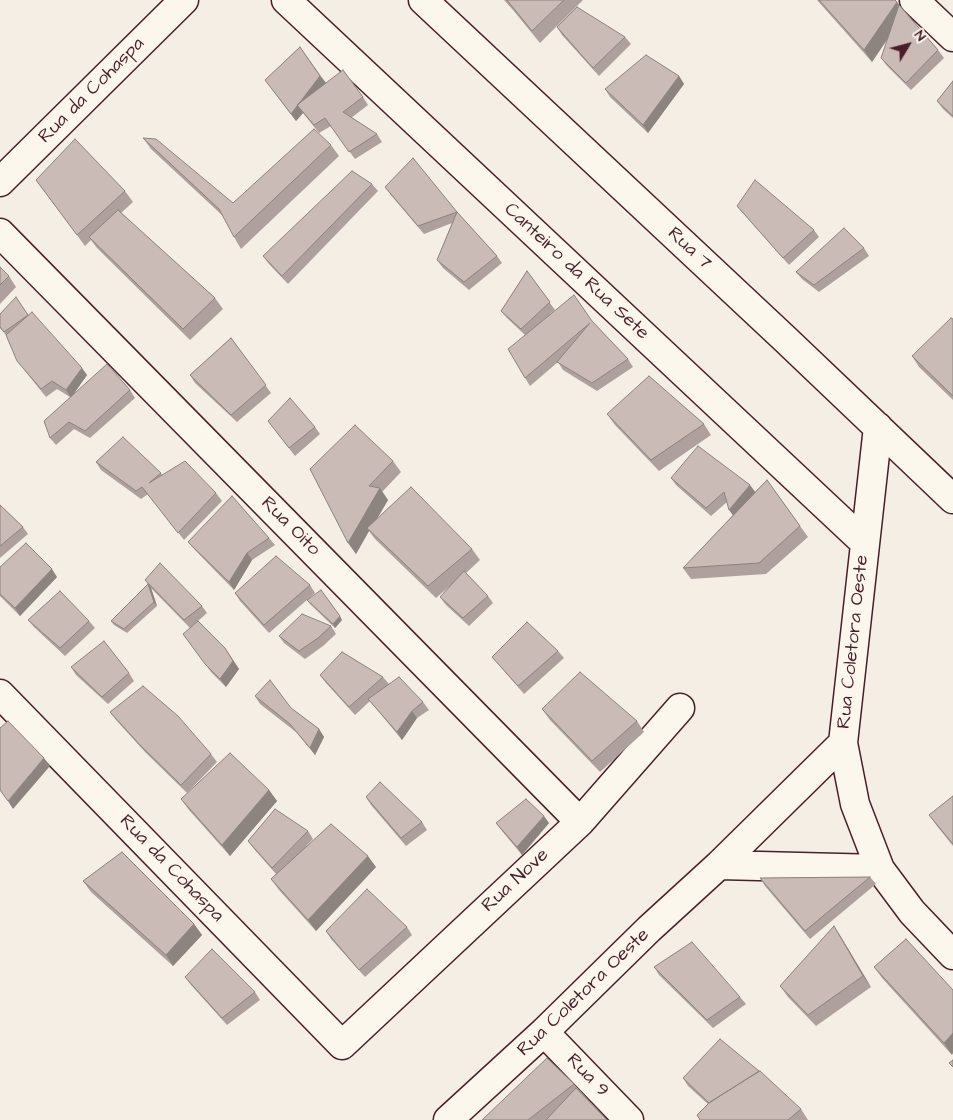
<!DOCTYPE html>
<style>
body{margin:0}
#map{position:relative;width:953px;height:1120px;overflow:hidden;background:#f4eee4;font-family:"Architects Daughter",sans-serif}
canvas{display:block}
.north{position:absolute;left:883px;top:20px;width:50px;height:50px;-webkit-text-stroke:4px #fbf7ec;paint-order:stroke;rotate:53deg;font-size:14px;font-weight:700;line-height:20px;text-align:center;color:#4a1f2b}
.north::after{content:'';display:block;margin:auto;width:18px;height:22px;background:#4a1f2b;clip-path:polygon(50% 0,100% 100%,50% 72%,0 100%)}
</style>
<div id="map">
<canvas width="953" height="1120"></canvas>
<div class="north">N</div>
</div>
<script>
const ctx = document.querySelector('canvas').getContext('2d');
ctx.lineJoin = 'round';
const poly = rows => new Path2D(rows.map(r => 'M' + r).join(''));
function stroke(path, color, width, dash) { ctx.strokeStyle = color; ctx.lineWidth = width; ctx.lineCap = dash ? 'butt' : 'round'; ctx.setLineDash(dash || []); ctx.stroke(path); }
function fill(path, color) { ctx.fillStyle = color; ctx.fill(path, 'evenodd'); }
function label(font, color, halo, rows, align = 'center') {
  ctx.font = font + ' "Architects Daughter",sans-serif'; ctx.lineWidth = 4; ctx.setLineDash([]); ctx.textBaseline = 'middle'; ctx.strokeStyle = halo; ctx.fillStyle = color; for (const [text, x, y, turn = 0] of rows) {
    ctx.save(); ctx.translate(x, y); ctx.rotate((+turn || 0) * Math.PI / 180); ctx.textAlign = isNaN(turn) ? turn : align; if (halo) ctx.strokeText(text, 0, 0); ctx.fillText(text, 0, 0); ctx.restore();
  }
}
const minor = poly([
 [286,0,865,543],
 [423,0,784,338,953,499],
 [914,0,953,37],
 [0,182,184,0],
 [0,233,580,822],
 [878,427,843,743,855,804,880,869,912,912,953,955],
 [0,694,342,1045,580,822,680,708],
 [719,865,880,869],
 [544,1032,629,1120],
 [448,1120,544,1032,649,929,719,865,843,743]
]);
const wall = poly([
 [504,0,583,0,540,43,513,10],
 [817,0,895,0,938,50,944,58,911,90,887,66,881,58,888,38,872,62],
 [557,27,625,37,631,44,599,76,562,35],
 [300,47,326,83,363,97,368,105,351,118,377,134,382,142,355,159,331,126,319,133,303,113,296,121,265,80],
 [679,76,684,84,648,133,610,97,605,89],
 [953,81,953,118,943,109,937,101],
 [143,138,233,203,331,145,339,156,241,249,234,237,223,216,151,149],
 [36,180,125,191,133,202,121,213,215,298,223,309,190,340,97,248,91,240,85,246],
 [372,184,378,191,288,284,269,264,263,256],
 [385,187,457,212,497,256,502,263,469,290,443,268,437,260,452,223,424,234,390,194],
 [737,206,814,230,819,237,789,265,743,213],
 [864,248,869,256,819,292,802,279,796,272],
 [0,267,9,276,16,287,0,304],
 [527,271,555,310,550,314,592,321,628,359,633,367,597,391,563,370,558,362,530,386,525,378,525,335,507,318,501,311],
 [0,314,28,315,87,375,73,394,130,390,135,398,90,438,74,429,56,445,50,438,70,397,57,389,46,397,17,361,6,335,0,328],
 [953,319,953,400,919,367,912,356],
 [231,338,271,393,237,422,195,383,190,375],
 [607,414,704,424,711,435,659,471,615,425],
 [268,421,315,427,320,434,295,456],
 [393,461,401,472,382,492,388,500,376,520,472,549,480,560,466,573,488,596,493,603,469,626,446,605,440,597,451,585,436,598,375,539,369,531,356,554,310,469],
 [96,462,161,473,162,475,216,493,222,501,184,540,148,494,141,499,101,470],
 [671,478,755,492,767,480,808,537,766,574,691,579,683,568,733,515,727,502,711,516,676,485],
 [0,505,23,527,28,534,0,558],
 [269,538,275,545,252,560,234,590,194,549,188,542],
 [0,567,57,577,20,616,0,596],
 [145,580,202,606,207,613,190,628,151,588,157,606,127,633,114,625,111,621,148,584],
 [310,585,315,593,269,633,240,601,235,593],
 [307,600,342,620,335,628,310,604],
 [28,620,89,621,95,628,65,656,34,627],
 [331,626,336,634,323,646,305,659,284,643,279,636],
 [183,634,225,648,239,669,226,687,211,672],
 [558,651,564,658,524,694,498,664,492,657],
 [71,667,129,673,134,681,108,704,76,675],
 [320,675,383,677,389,684,423,702,429,710,417,718,402,740,370,701,355,715,326,683],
 [255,696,291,708,319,729,324,737,315,755,296,732,260,704],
 [542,709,637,721,644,732,600,772,550,720],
 [110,712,211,754,217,762,187,793,145,752,116,720],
 [269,790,277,801,230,856,189,810,181,799],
 [953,796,953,846,937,826,929,815],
 [366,797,422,822,427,830,406,846,371,805],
 [496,823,549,823,522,855,502,831],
 [308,831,313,839,306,846,376,867,316,931,279,890,271,879,276,874,254,849,248,841],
 [870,877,876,884,810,939,765,886,760,878],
 [83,881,194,924,202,935,173,966,91,892],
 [834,926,841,937,871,987,816,1026,788,997,780,986],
 [407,927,412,935,365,977,331,939,326,931],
 [906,939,952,1055,882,978,874,967],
 [654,967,740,997,746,1004,713,1028,659,975],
 [185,977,255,992,260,1000,227,1025,191,985],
 [683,1078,801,1109,808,1120,700,1120,708,1104,688,1086],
 [574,1084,607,1120,482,1120]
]);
const shadedWall = poly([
 [897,2,905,13,872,62,864,50],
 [320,76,326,83,297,105],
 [679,76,684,84,648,133,643,125],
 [297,105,303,113,296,121,291,114],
 [82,368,87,375,71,398,66,390],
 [750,485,756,493,735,518,729,510],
 [380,488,388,500,370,531,367,528,369,531,356,554,348,543],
 [247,553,252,560,234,590,229,582],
 [52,569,57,577,20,616,15,608],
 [148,584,151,588,157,606,154,602],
 [340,616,342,620,335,628,333,624],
 [225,648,239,669,226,687,220,679],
 [412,711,417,718,402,740,397,732],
 [319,729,324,737,315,755,310,748],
 [44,758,50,766,13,809,8,801],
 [269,790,277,801,230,856,222,845],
 [544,816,549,823,522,855,517,847],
 [368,856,376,867,316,931,308,920],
 [194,924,202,935,173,966,166,955],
 [834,926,841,937,871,987,863,976],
 [953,1033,953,1053,952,1055,944,1043]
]);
const building = poly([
 [507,0,564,0,532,31,507,0],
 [819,0,895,0,897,2,864,50,819,0],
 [899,5,938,50,906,83,881,58,899,5],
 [577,7,625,37,593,68,557,27,577,7],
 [300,47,320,76,291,114,265,80,300,47],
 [646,55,679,76,643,125,605,89,646,55],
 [343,70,363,97,343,112,377,134,349,152,325,118,314,125,297,105,343,70],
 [953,81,953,116,937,101,953,81],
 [314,129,331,145,234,237,219,209,143,138,156,139,233,203,314,129],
 [75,139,125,191,77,235,36,180,75,139],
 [413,158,457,212,497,256,464,282,437,260,457,212,418,226,385,187,413,158],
 [352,171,372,184,282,276,263,256,352,171],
 [755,180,814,230,783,258,737,206,755,180],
 [118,210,215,298,183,329,89,237,118,210],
 [844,228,864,248,814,285,796,272,844,228],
 [0,267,9,276,0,285,0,267],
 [527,271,550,302,521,329,501,311,527,271],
 [574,295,592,321,628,359,592,383,557,362,590,323,525,378,508,349,574,295],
 [16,297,28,315,4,332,0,327,0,314,16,297],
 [32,312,82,368,66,390,52,381,41,389,17,361,6,335,32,312],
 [951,318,953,319,953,396,912,356,951,318],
 [231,338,266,385,231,415,190,375,231,338],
 [107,364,130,390,85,431,69,422,50,438,44,421,107,364],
 [649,376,704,424,651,460,607,414,649,376],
 [290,398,315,427,289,448,268,421,290,398],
 [355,425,393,461,369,486,380,488,348,543,310,469,355,425],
 [123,437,161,473,149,483,185,461,216,493,178,533,142,487,136,491,96,462,123,437],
 [698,446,750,485,729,510,724,492,706,508,671,478,698,446],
 [767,480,800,526,759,563,683,568,767,480],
 [411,487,472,549,428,586,367,528,411,487],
 [232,496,269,538,247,553,229,582,188,542,232,496],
 [0,505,23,527,0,546,0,505],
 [26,543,52,569,15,608,0,594,0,567,26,543],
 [276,556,310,585,264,625,235,593,276,556],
 [160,563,202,606,184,620,145,580,160,563],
 [464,571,488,596,463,618,440,597,464,571],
 [148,584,154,602,124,629,111,621,148,584],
 [321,590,340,616,333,624,307,600,321,590],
 [60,591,89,621,60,648,28,620,60,591],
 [302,614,331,626,318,638,299,651,279,636,302,614],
 [198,621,225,648,233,661,220,679,205,664,183,634,198,621],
 [527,622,558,651,518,686,492,657,527,622],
 [104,641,129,673,102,697,71,667,104,641],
 [342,652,383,677,349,707,320,675,342,652],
 [580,672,637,721,592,761,542,709,580,672],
 [399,677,423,702,412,711,397,732,368,699,399,677],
 [270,680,291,708,319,729,310,748,290,724,255,696,270,680],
 [143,686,178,716,211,754,181,785,140,745,110,712,143,686],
 [8,721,44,758,8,801,0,790,0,728,8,721],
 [230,753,269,790,222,845,181,799,230,753],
 [380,782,422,822,401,838,366,797,380,782],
 [953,796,953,844,929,815,953,796],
 [526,799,544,816,517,847,496,823,526,799],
 [275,809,308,831,272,868,248,841,275,809],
 [331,824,368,856,308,920,271,879,331,824],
 [122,852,194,924,166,955,83,881,122,852],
 [870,877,805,931,760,878,870,877],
 [367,889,407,927,359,970,326,931,367,889],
 [834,926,863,976,808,1015,780,986,834,926],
 [906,939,953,990,953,1033,944,1043,874,967,906,939],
 [692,942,740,997,707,1020,654,967,692,942],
 [212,949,255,992,222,1018,185,977,212,949],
 [720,1039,759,1071,709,1103,683,1078,720,1039],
 [547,1058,574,1084,528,1120,482,1120,547,1058],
 [953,1060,953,1067,949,1063,953,1060],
 [760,1071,801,1109,788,1120,700,1120,697,1115,710,1102,760,1071],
 [576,1088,607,1120,546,1120,576,1088]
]);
const streetNames = [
 ["Rua da Cohaspa",92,91,-45],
 ["Rua 7",689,249,43],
 ["Canteiro da Rua Sete",576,272,43],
 ["Rua Oito",290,527,45],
 ["Rua Coletora Oeste",854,642,-84],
 ["Rua da Cohaspa",171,869,46],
 ["Rua Nove",516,881,-43],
 ["Rua Coletora Oeste",584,993,-44],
 ["Rua 9",587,1076,46]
];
stroke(minor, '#4a1f2b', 31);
stroke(minor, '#fbf7ec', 28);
fill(wall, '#aea19d');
fill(shadedWall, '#8d837f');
fill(building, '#cabbb6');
stroke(building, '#8d837f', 1);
label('19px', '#4a1f2b', '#fbf7ec', streetNames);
</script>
